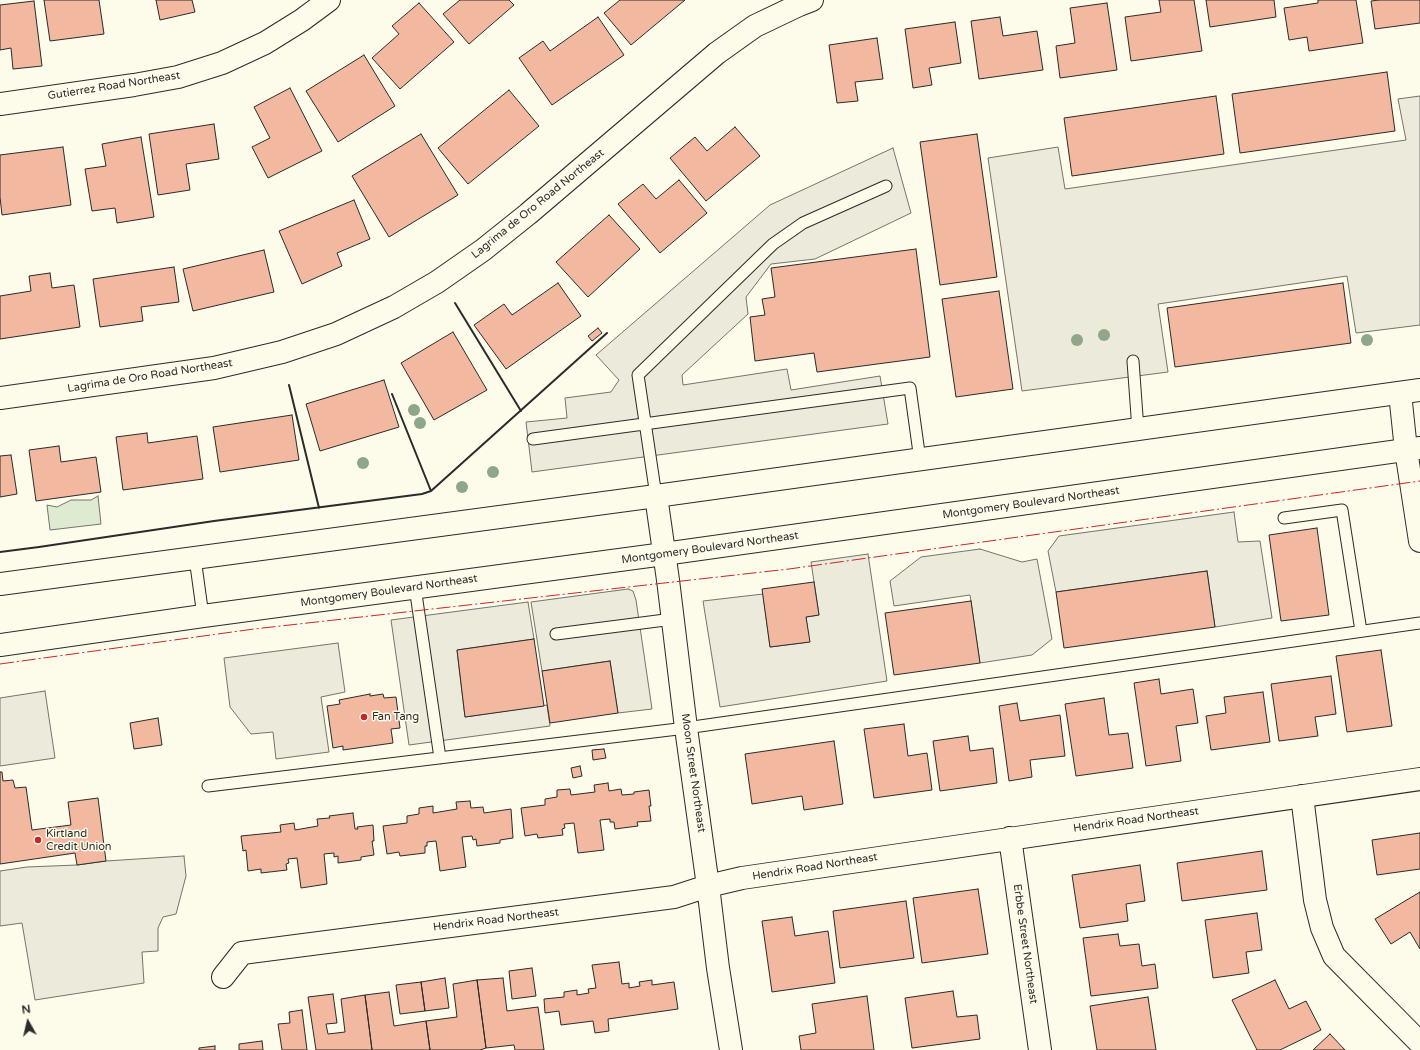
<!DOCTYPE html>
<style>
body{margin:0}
#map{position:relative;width:1420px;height:1050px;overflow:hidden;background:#fdfbea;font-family:"Varela Round",sans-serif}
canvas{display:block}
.north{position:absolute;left:8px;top:1002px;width:40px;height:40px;-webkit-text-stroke:3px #fdfbea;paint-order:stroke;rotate:352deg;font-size:11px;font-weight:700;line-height:16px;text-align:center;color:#2b2b2b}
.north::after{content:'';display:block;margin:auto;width:14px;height:18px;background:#2b2b2b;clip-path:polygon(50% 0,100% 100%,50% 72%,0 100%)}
</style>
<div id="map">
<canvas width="1420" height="1050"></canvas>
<div class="north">N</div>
</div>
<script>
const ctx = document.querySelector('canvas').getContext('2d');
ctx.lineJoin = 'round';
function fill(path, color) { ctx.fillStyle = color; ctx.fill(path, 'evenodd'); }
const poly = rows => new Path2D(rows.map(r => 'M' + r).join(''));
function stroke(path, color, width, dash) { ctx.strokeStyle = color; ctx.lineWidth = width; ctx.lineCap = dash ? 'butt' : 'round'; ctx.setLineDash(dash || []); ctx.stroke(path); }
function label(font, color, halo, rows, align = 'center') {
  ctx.font = font + ' "Varela Round",sans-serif'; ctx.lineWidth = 3; ctx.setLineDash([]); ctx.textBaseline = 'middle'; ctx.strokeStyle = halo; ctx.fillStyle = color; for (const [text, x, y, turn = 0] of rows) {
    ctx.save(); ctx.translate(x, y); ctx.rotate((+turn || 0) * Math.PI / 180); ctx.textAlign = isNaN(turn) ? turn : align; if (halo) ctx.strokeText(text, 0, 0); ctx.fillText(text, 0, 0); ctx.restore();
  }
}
const green = poly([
 [98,496,101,524,50,530,47,505,57,507,71,500,91,500,98,496]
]);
const parking = poly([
 [1420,96,1420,325,1356,333,1347,276,1158,304,1168,372,1022,391,988,158,1058,147,1065,189,1406,140,1398,99,1420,96],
 [893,148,911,213,815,259,771,264,746,297,748,314,682,375,683,385,787,369,791,390,880,376,888,424,532,472,526,422,567,418,565,398,611,392,619,380,596,355,770,205,893,148],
 [1234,512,1238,542,1260,541,1272,618,1215,627,1207,571,1056,592,1048,551,1059,536,1234,512],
 [980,549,1022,562,1037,559,1052,639,1032,655,980,663,970,595,894,606,890,581,921,557,980,549],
 [868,554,887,681,720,707,703,601,763,594,770,647,809,642,806,617,819,615,811,562,868,554],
 [628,589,633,591,636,600,652,709,618,713,610,661,542,671,531,602,628,589],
 [528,602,534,639,457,650,465,717,547,705,550,726,409,745,391,620,528,602],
 [338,643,345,692,321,697,329,752,276,759,273,732,251,734,230,707,224,658,338,643],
 [45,691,55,758,0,766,0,698,45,691],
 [184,856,186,876,176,914,163,917,158,928,158,951,142,952,144,983,35,1000,22,923,0,926,0,871,27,867,77,865,106,861,184,856]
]);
const building = poly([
 [44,0,99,0,104,34,50,41,44,0],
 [156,0,192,0,195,12,160,20,156,0],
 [460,0,509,0,514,5,469,44,443,14,460,0],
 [620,0,685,0,631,45,604,13,620,0],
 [1159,0,1194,0,1202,51,1131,61,1125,17,1161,12,1159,0],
 [1206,0,1274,0,1276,17,1210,27,1206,0],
 [1318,0,1356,0,1363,43,1309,51,1307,37,1289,40,1284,8,1318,3,1318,0],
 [1379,0,1420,0,1420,23,1375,29,1371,1,1379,0],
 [34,1,42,66,13,69,11,48,0,50,0,5,34,1],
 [419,3,454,42,400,89,372,58,399,34,392,26,419,3],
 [1107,3,1117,70,1060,78,1056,46,1075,43,1070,8,1107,3],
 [598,17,624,55,552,105,519,58,543,41,550,51,598,17],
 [1000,17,1003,36,1037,31,1043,70,979,79,971,21,1000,17],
 [955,22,961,63,929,68,932,85,913,88,905,29,955,22],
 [877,38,883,79,855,82,858,101,837,103,829,45,877,38],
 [364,55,395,106,338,142,306,91,364,55],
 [1387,72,1395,131,1240,153,1232,94,1387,72],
 [290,88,322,151,268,178,252,147,270,138,254,107,290,88],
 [509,90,539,126,468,184,438,148,509,90],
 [1216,96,1224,154,1072,176,1064,118,1216,96],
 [214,124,219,159,186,164,190,190,158,195,149,134,214,124],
 [735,127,760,156,706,201,670,158,695,137,707,151,735,127],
 [421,134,458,195,389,237,352,176,421,134],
 [977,134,997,277,940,285,920,142,977,134],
 [141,137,154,217,117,223,115,208,92,211,85,169,106,166,102,144,141,137],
 [63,147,71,205,2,215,0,197,0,155,63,147],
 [679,180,707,213,660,253,618,204,643,184,656,199,679,180],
 [354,200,370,239,337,253,342,266,302,284,279,231,354,200],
 [609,215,640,249,588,297,556,262,609,215],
 [916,249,930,357,817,372,814,353,755,361,750,317,765,315,762,299,775,297,771,268,916,249],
 [264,250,274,292,193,311,183,269,264,250],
 [174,267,179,302,141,307,143,321,100,327,93,279,174,267],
 [50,273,52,288,74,285,80,327,0,339,0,296,31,291,29,276,50,273],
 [558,283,581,316,506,369,474,325,504,304,512,315,558,283],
 [1343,283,1351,343,1175,367,1167,308,1343,283],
 [999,291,1013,389,956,397,942,299,999,291],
 [598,328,602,333,592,341,588,336,598,328],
 [453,332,487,390,434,420,401,363,453,332],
 [384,380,399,427,320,451,306,404,384,380],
 [292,415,299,460,220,472,213,427,292,415],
 [147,433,148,443,197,436,203,479,123,490,116,437,147,433],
 [59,446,61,462,96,457,101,492,36,501,29,450,59,446],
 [11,455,17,494,0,497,0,456,11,455],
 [1317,528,1329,615,1281,621,1269,535,1317,528],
 [1207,571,1215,627,1064,648,1056,592,1207,571],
 [814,582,819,615,806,617,810,642,770,647,762,589,814,582],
 [971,601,980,663,894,675,885,613,971,601],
 [534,639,544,706,465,717,457,650,534,639],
 [1381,650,1392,726,1347,732,1336,656,1381,650],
 [610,661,618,713,550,723,542,671,610,661],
 [1331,676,1336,714,1315,717,1318,736,1279,741,1271,684,1331,676],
 [1159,679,1161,694,1193,689,1198,723,1176,726,1181,761,1146,766,1134,683,1159,679],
 [1263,692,1270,742,1211,750,1206,716,1226,713,1224,697,1263,692],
 [370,694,370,696,383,694,384,698,396,697,400,728,391,729,393,743,343,750,343,746,333,748,327,706,340,704,339,700,370,694],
 [1104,698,1109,735,1128,733,1133,768,1076,776,1065,704,1104,698],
 [1017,703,1020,721,1060,715,1065,756,1030,760,1032,777,1009,781,999,706,1017,703],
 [158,718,162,745,134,749,130,723,158,718],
 [904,724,908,756,927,753,932,790,874,798,864,729,904,724],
 [968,736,970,751,993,748,997,783,940,791,933,741,968,736],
 [834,741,843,804,804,810,802,796,752,804,745,754,834,741],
 [604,749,606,758,593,760,592,750,604,749],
 [580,766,582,776,573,778,571,768,580,766],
 [0,772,2,772,3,781,13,780,15,788,26,787,32,830,71,825,68,802,98,798,106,861,77,865,75,853,0,864,0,772],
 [608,783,609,791,621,789,622,795,634,794,634,792,649,790,651,806,649,806,651,821,637,822,638,826,615,829,614,822,610,822,610,819,600,820,604,850,578,853,574,823,564,824,565,828,562,829,563,835,538,838,537,834,525,836,521,808,545,805,545,799,557,797,557,790,570,789,571,795,595,792,594,785,608,783],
 [470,801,471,808,483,807,484,813,511,809,513,838,500,840,500,843,477,846,476,839,473,840,472,836,462,837,466,867,440,871,436,841,427,842,427,846,425,846,425,853,400,856,399,852,387,854,383,826,407,823,407,816,419,814,419,808,433,806,433,813,457,809,456,802,470,801],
 [353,813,355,829,358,829,357,827,373,825,374,841,372,841,374,855,361,857,361,860,338,863,338,856,334,857,334,853,324,854,327,884,301,888,297,858,288,859,289,863,286,864,287,870,261,873,261,869,248,871,246,850,243,851,241,836,281,832,280,825,294,823,295,830,318,826,317,819,330,818,329,816,353,813],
 [1420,833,1420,869,1377,875,1372,840,1420,833],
 [1262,851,1267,890,1182,901,1177,863,1262,851],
 [1140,865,1145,901,1126,904,1128,921,1080,928,1072,875,1140,865],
 [978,889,988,954,922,963,913,898,978,889],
 [1420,892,1420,949,1410,932,1391,944,1375,919,1420,892],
 [906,901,914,958,840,968,833,911,906,901],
 [1257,913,1262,950,1246,952,1249,973,1213,978,1205,920,1257,913],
 [792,917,795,936,828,931,835,983,772,992,762,921,792,917],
 [1118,934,1120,946,1139,944,1142,966,1155,964,1158,988,1091,996,1083,938,1118,934],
 [619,962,622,984,629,983,629,988,640,986,639,982,652,980,652,985,674,982,678,1009,608,1019,609,1031,595,1033,593,1021,561,1025,559,1011,545,1013,544,999,564,997,564,992,577,990,577,995,589,993,588,989,596,988,592,965,619,962],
 [532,968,536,996,512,999,509,971,532,968],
 [445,978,449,1008,425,1011,421,982,445,978],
 [503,978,507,1011,538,1007,544,1050,515,1050,514,1045,486,1048,477,980,503,978],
 [477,980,486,1048,480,1050,430,1050,426,1021,457,1017,453,984,477,980],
 [1275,980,1289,1009,1306,1001,1321,1030,1280,1050,1257,1050,1232,1000,1275,980],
 [421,982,425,1011,400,1014,396,985,421,982],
 [953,991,957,1017,977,1015,980,1039,912,1048,905,998,953,991],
 [389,992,394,1026,426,1021,430,1050,372,1050,365,995,389,992],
 [333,994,337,1023,326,1024,328,1034,345,1032,341,999,365,995,372,1050,316,1050,308,997,333,994],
 [867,996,874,1050,801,1050,799,1036,816,1033,812,1004,867,996],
 [1148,997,1156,1050,1097,1050,1090,1006,1148,997],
 [302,1010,307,1050,282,1050,278,1024,290,1023,289,1012,302,1010],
 [1330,1034,1345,1050,1313,1050,1330,1034],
 [262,1041,263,1050,239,1050,239,1044,262,1041],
 [215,1046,215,1050,199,1050,199,1048,215,1046]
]);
const lane = poly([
 [1133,361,1138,430],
 [533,439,910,388,920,460],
 [656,496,638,375,773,244,803,223,886,186],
 [1284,518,1342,510,1361,631],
 [195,558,203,616],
 [415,587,440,758],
 [556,634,673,619],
 [208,786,686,728,1420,623]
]);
const street = poly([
 [0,104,134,85,178,77,222,63,265,43,302,20,329,0],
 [1400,393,1406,450,1420,541],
 [0,398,214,368,282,352,336,334,394,307,437,282,483,250,528,214,717,53,755,26,799,5,812,0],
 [656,496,668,580,686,728,708,886,718,968,731,1050],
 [1302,796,1315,900,1322,928,1334,956,1420,1043],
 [1010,838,1040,1050],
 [223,977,242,953,674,897,708,886,742,878,1420,779]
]);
const primary = poly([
 [0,584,656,496,1420,390],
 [0,645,203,616,664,554,1420,448]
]);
const wall = poly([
 [455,303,521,411],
 [289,385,319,508],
 [392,394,431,491],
 [0,552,39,547,214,521,422,494,431,491,607,333]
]);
const power = poly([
 [0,664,254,629,789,569,1420,481]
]);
const trees = [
 [1104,335],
 [1077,340],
 [1367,340],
 [414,410],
 [420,423],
 [363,463],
 [493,472],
 [462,487]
];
const markers = [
 [364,717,4,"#c62828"],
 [38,840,4,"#c62828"]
];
const streetNames = [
 ["Gutierrez Road Northeast",114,86,-9],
 ["Lagrima de Oro Road Northeast",538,204,-39],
 ["Lagrima de Oro Road Northeast",150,376,-9],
 ["Montgomery Boulevard Northeast",1031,503,-8],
 ["Montgomery Boulevard Northeast",710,548,-8],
 ["Montgomery Boulevard Northeast",389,591,-8],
 ["Moon Street Northeast",693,773,82],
 ["Hendrix Road Northeast",1136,820,-8],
 ["Hendrix Road Northeast",815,867,-9],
 ["Hendrix Road Northeast",496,920,-7],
 ["Erbbe Street Northeast",1025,944,82]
];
const poiNames = [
 ["Fan Tang",372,717],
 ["Kirtland",46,834],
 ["Credit Union",46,847]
];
fill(green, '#deebd1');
stroke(green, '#74746e', 1);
fill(parking, '#eceadb');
stroke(parking, '#74746e', 1);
fill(building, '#f2b8a0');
stroke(building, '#2b2b2b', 1);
stroke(lane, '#2b2b2b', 13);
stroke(street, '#2b2b2b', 24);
stroke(primary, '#2b2b2b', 24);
stroke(lane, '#fdfbea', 11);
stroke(street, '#fdfbea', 22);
stroke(primary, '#fdfbea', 22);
stroke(wall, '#2b2b2b', 2);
stroke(power, '#c62828', 1, [14, 3, 2, 3]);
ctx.fillStyle = '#8ea78a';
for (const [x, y] of trees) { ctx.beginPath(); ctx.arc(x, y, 6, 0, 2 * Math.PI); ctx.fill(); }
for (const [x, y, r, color] of markers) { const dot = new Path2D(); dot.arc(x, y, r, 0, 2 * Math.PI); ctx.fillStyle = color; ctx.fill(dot); stroke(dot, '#fdfbea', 1.5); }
label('11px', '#2b2b2b', '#fdfbea', streetNames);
label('11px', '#2b2b2b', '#fdfbea', poiNames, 'left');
</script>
